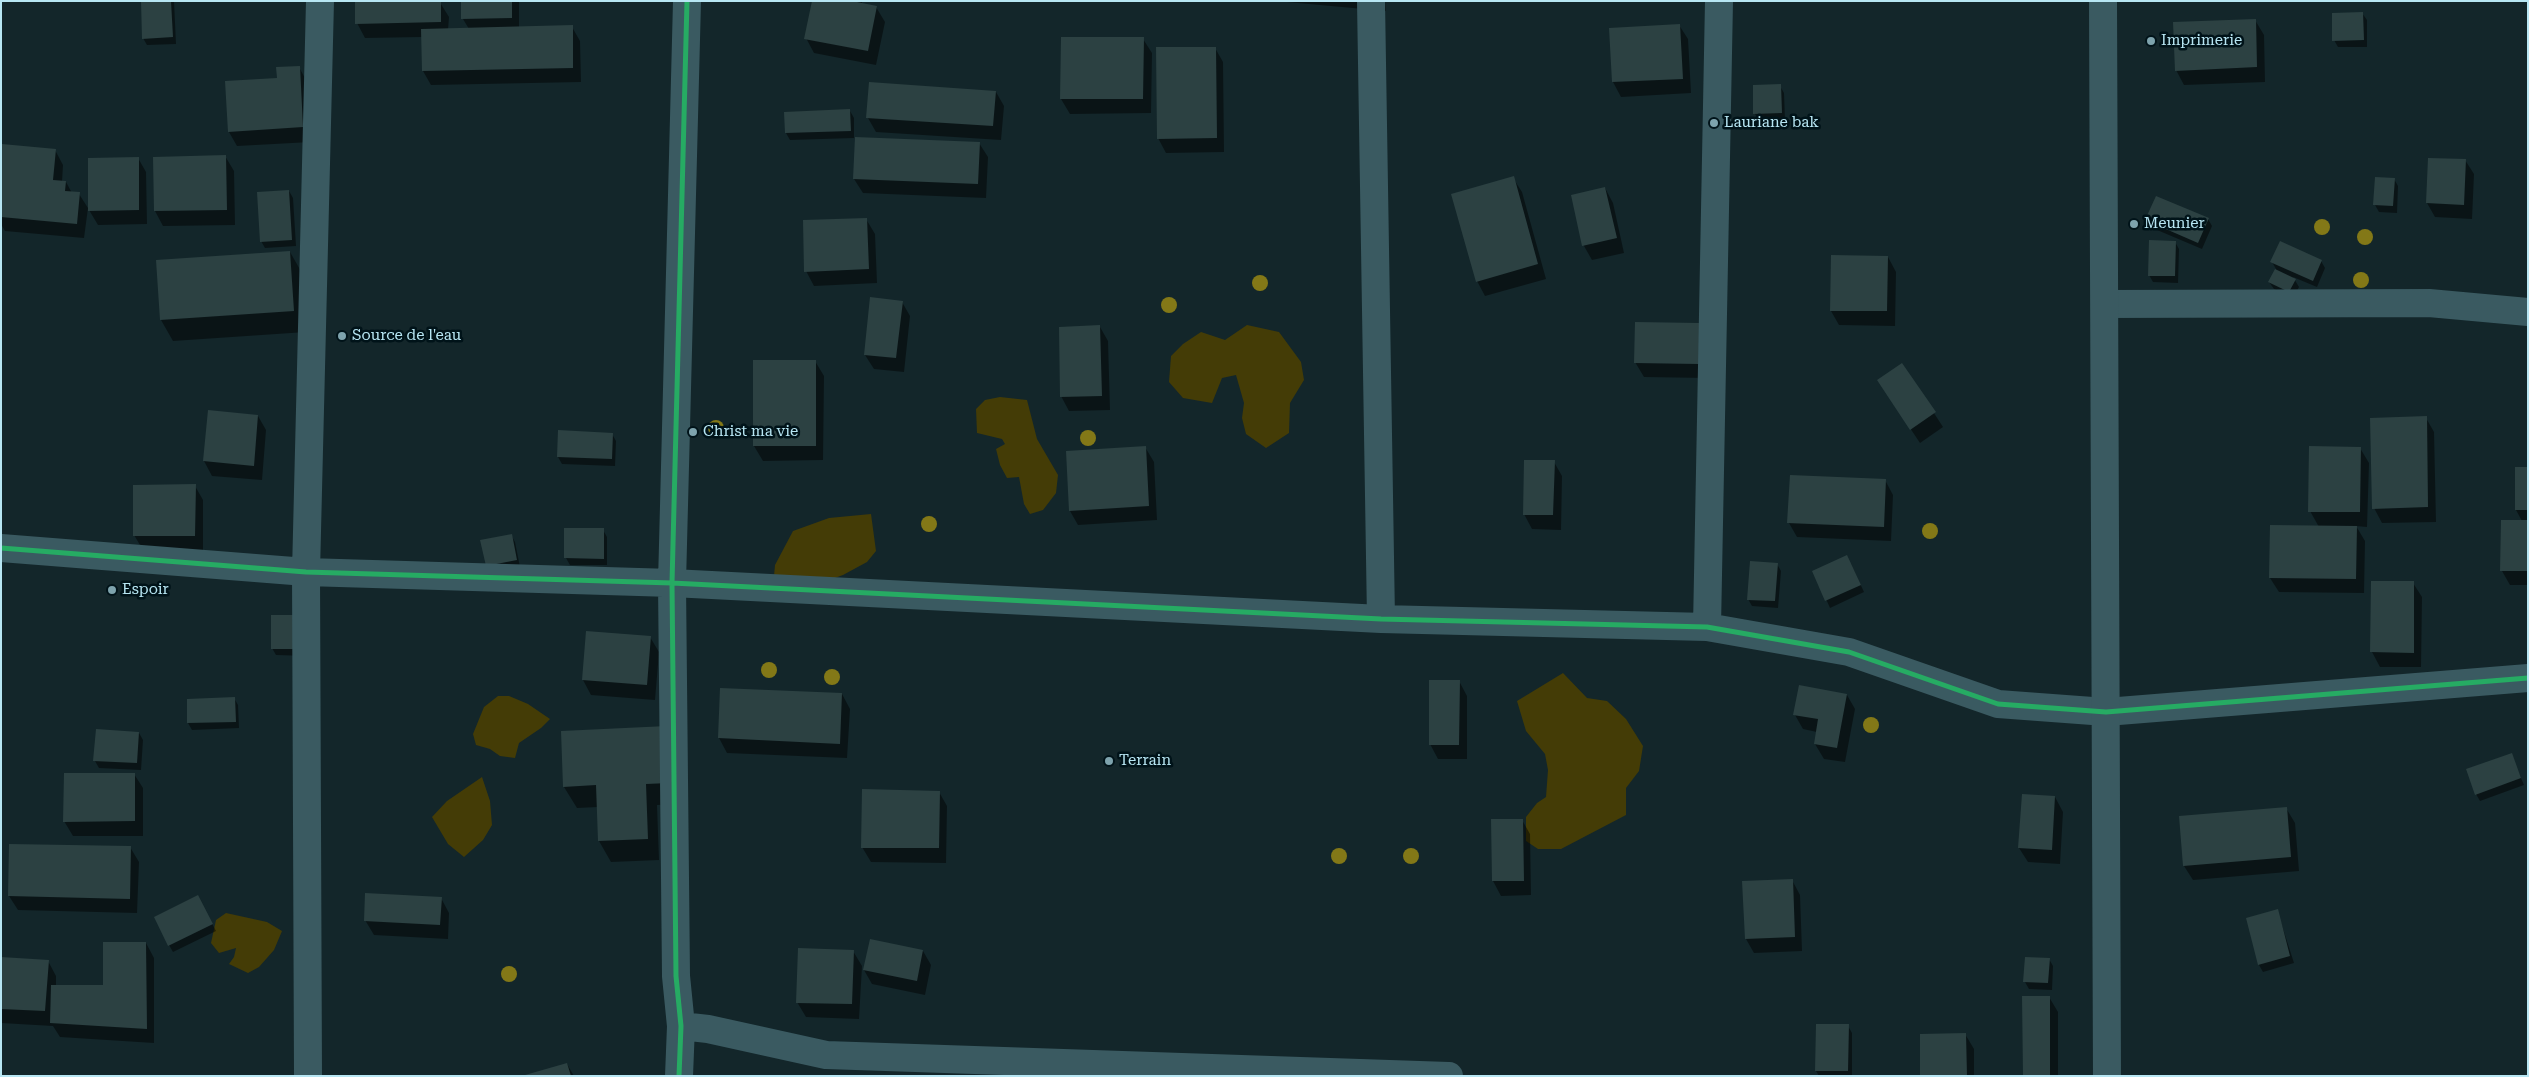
<!DOCTYPE html>
<style>
body{margin:0}
#map{position:relative;width:2529px;height:1077px;overflow:hidden;background:#13262a;font-family:"Roboto Serif",serif}
canvas{display:block}
.frame{position:absolute;inset:0;border:2px solid #b7e6f3;pointer-events:none}
</style>
<div id="map">
<canvas width="2529" height="1077"></canvas>
<div class="frame"></div>
</div>
<script>
const ctx = document.querySelector('canvas').getContext('2d');
ctx.lineJoin = 'round';
function fill(path, color) { ctx.fillStyle = color; ctx.fill(path, 'evenodd'); }
const poly = rows => new Path2D(rows.map(r => 'M' + r).join(''));
function stroke(path, color, width, dash) { ctx.strokeStyle = color; ctx.lineWidth = width; ctx.lineCap = dash ? 'butt' : 'round'; ctx.setLineDash(dash || []); ctx.stroke(path); }
function label(font, color, halo, rows, align = 'center') {
  ctx.font = font + ' "Roboto Serif",serif'; ctx.lineWidth = 5; ctx.setLineDash([]); ctx.textBaseline = 'middle'; ctx.strokeStyle = halo; ctx.fillStyle = color; for (const [text, x, y, turn = 0] of rows) {
    ctx.save(); ctx.translate(x, y); ctx.rotate((+turn || 0) * Math.PI / 180); ctx.textAlign = isNaN(turn) ? turn : align; if (halo) ctx.strokeText(text, 0, 0); ctx.fillText(text, 0, 0); ctx.restore();
  }
}
const green = poly([
 [1247,325,1279,332,1301,362,1304,380,1290,403,1289,433,1266,448,1246,434,1242,418,1244,403,1236,375,1222,378,1212,403,1183,398,1169,382,1171,356,1183,344,1201,332,1225,340],
 [1000,397,1027,400,1037,439,1058,475,1056,493,1043,510,1030,514,1024,504,1019,477,1007,478,1000,465,996,449,1005,444,1002,439,977,433,976,409,985,400],
 [871,514,876,551,867,562,843,575,816,585,774,576,775,565,793,531,829,518],
 [1563,673,1587,698,1607,701,1626,719,1643,746,1639,771,1626,788,1626,815,1561,849,1538,849,1526,841,1526,817,1537,803,1546,797,1548,770,1545,754,1526,731,1517,701],
 [498,696,509,696,528,704,550,719,541,728,519,743,515,758,500,756,490,749,476,745,473,734,484,707],
 [482,777,490,801,492,825,483,840,464,857,448,844,432,817,447,801],
 [226,913,267,922,282,931,274,950,259,967,248,973,229,964,234,957,236,948,219,953,211,943,216,920]
]);
const shadow = poly([
 [142,1,174,1,176,44,147,45,143,38],
 [439,1,449,17,448,30,469,29,463,19,462,1,519,1,519,28,572,27,580,41,581,82,431,85,423,71,422,37,365,38,357,23],
 [814,1,862,1,862,4,876,7,885,22,876,65,814,53,806,38],
 [1276,1,1385,1,1386,11],
 [2362,13,2367,20,2367,47,2338,47,2334,40],
 [2255,20,2264,35,2265,82,2184,85,2176,70],
 [1679,25,1688,39,1691,93,1621,97,1613,82,1611,29],
 [1062,39,1143,39,1152,53,1151,113,1070,114,1061,99],
 [1215,48,1223,62,1224,152,1166,153,1158,138],
 [299,67,307,82,311,142,237,146,229,132],
 [1754,86,1780,86,1784,93,1785,120,1759,121,1755,114],
 [996,92,1004,106,1001,140,876,132,868,118],
 [850,111,854,118,854,138,790,140,786,133,785,113],
 [979,143,988,157,986,198,863,193,854,179],
 [4,145,55,150,63,165,62,182,66,182,72,193,79,194,88,208,84,238,5,231,1,224],
 [225,156,234,171,235,225,163,226,155,211,154,158],
 [138,158,146,172,147,224,98,225,89,210],
 [2465,160,2474,174,2472,219,2435,217,2427,203],
 [1513,178,1522,192,1546,279,1485,296,1477,281],
 [2394,179,2398,186,2397,213,2379,212,2375,205],
 [1605,188,1613,203,1624,253,1592,260,1584,246],
 [289,191,293,198,296,246,265,248,261,241],
 [866,219,875,234,877,283,814,286,806,271],
 [2208,219,2212,226,2202,249,2150,227,2146,220],
 [2175,242,2179,249,2178,283,2153,282,2149,275],
 [290,252,302,273,306,332,173,341,161,320,157,261],
 [1888,257,1896,272,1895,326,1839,325,1831,311],
 [2321,261,2325,268,2317,287,2293,277,2299,287,2293,298,2274,289,2269,282,2276,269,2272,262],
 [902,302,910,316,904,372,874,369,865,355],
 [1699,325,1707,378,1644,377,1635,362],
 [1100,327,1108,341,1110,410,1069,411,1061,396],
 [815,361,824,376,823,460,763,461,754,446,755,362],
 [1902,364,1943,427,1920,443,1878,380],
 [209,411,258,416,266,430,262,480,212,476,204,461],
 [2426,418,2434,432,2436,522,2382,523,2374,508],
 [612,434,616,441,615,466,562,464,558,457],
 [1145,447,1154,462,1157,520,1078,525,1070,511],
 [2360,448,2369,463,2367,527,2356,526,2365,541,2364,593,2279,592,2270,578,2319,527,2310,511],
 [1554,462,1562,476,1561,530,1532,529,1524,514],
 [2528,468,2528,585,2510,585,2502,571,2522,521,2516,510],
 [1885,480,1893,495,1891,541,1797,537,1789,523],
 [195,486,203,500,203,550,143,550,134,535],
 [566,529,603,530,607,537,607,565,570,565,566,558],
 [511,535,515,542,520,567,491,573],
 [1777,564,1781,571,1778,608,1752,606,1748,599],
 [1851,564,1864,592,1830,608,1814,572],
 [2372,582,2413,583,2422,597,2421,667,2380,667,2372,652],
 [305,616,309,656,276,655,272,648],
 [587,633,650,637,659,652,655,700,591,695,583,680],
 [1459,681,1467,696,1467,759,1438,759,1430,744],
 [721,689,842,694,850,709,847,758,727,753,719,738],
 [1847,695,1855,709,1845,762,1824,759,1815,744,1817,732,1803,729,1795,715],
 [234,698,238,705,239,728,192,730,188,723],
 [666,727,681,804,657,805,659,860,611,862,599,841,598,807,577,808,564,787],
 [139,733,143,740,141,770,99,768,95,761],
 [2511,755,2524,785,2480,801,2476,794],
 [134,774,143,788,143,836,73,836,64,821],
 [939,792,947,806,946,863,871,862,862,847],
 [2055,797,2063,812,2060,864,2028,862,2019,848],
 [2286,808,2295,823,2299,871,2193,880,2184,866],
 [1522,820,1530,834,1531,895,1501,896,1493,881],
 [130,847,139,862,137,913,18,910,9,896],
 [1792,880,1800,895,1802,951,1754,953,1746,939],
 [441,898,449,913,448,939,374,935,365,920],
 [202,904,216,931,173,952,169,945],
 [2277,910,2294,963,2263,972,2259,965],
 [146,943,154,958,154,1043,60,1037,53,1026,1,1023,1,959,48,961,56,976,56,986,104,987],
 [853,951,862,966,859,1019,806,1017,797,1002],
 [923,951,931,965,925,995,872,984,864,970],
 [2049,959,2053,966,2052,990,2029,989,2025,982],
 [2049,997,2058,1012,2058,1076,2024,1076],
 [1848,1026,1852,1033,1852,1076,1819,1076,1816,1071],
 [1965,1034,1974,1049,1974,1076,1922,1076],
 [567,1064,574,1076,528,1076]
]);
const building = poly([
 [141,1,171,1,173,37,142,39],
 [441,1,441,22,355,24,355,2],
 [461,1,512,1,512,18,461,19],
 [812,1,852,1,877,6,868,51,804,39],
 [2363,12,2364,40,2332,41,2332,13],
 [2256,19,2257,67,2175,71,2173,22],
 [1680,24,1683,79,1612,82,1609,28],
 [573,25,573,68,422,71,421,29],
 [1061,37,1144,37,1143,99,1060,99],
 [1156,47,1216,47,1217,138,1157,139],
 [300,66,303,127,228,132,225,81,277,78,276,67],
 [869,82,996,91,993,126,866,118],
 [1781,84,1782,113,1753,114,1753,85],
 [850,109,851,131,785,133,784,112],
 [855,137,980,142,978,184,853,179],
 [2,144,56,149,53,180,66,181,65,191,80,192,77,224,1,217],
 [226,155,227,210,154,211,153,157],
 [139,157,139,210,88,211,88,158],
 [2428,158,2466,159,2464,205,2426,203],
 [1514,176,1538,264,1476,282,1451,194],
 [2375,177,2395,178,2393,206,2373,205],
 [1605,187,1617,238,1582,246,1571,195],
 [289,190,292,240,260,242,257,192],
 [2156,196,2209,218,2198,243,2145,220],
 [867,218,869,269,804,272,803,220],
 [2149,240,2176,241,2175,276,2148,276],
 [2280,241,2322,260,2313,281,2270,262],
 [290,251,294,311,160,320,156,260],
 [1831,255,1888,256,1887,311,1830,311],
 [2275,269,2296,279,2289,292,2268,282],
 [870,297,903,301,896,358,864,355],
 [1635,322,1700,323,1699,364,1634,363],
 [1100,325,1102,396,1060,397,1059,327],
 [753,360,816,360,816,446,753,446],
 [1902,363,1936,412,1910,430,1877,380],
 [208,410,258,415,254,466,203,461],
 [2427,416,2428,507,2372,509,2370,418],
 [558,430,613,433,612,459,557,457],
 [1146,446,1149,506,1069,511,1066,451],
 [2309,446,2361,447,2360,512,2308,512],
 [1524,460,1555,460,1553,515,1523,515],
 [2515,467,2528,467,2528,510,2515,510],
 [1790,475,1886,479,1884,527,1787,523],
 [196,484,195,536,133,536,133,485],
 [2501,520,2528,520,2528,571,2500,571],
 [2270,525,2357,526,2356,579,2269,578],
 [564,528,604,528,604,559,564,558],
 [512,534,517,560,486,566,480,540],
 [1847,555,1861,585,1825,601,1812,571],
 [1750,561,1778,563,1775,601,1747,600],
 [2371,581,2414,581,2414,653,2370,652],
 [271,615,306,615,306,649,271,649],
 [586,631,651,636,647,685,582,680],
 [1429,680,1460,680,1459,745,1429,745],
 [1799,685,1847,694,1837,748,1814,744,1818,719,1793,715],
 [720,688,842,693,840,744,718,738],
 [235,697,236,722,187,723,187,699],
 [667,726,669,783,646,784,648,839,598,841,596,785,563,787,561,731],
 [96,729,139,732,137,763,93,761],
 [2512,753,2521,778,2475,795,2466,769],
 [64,773,135,773,135,821,63,822],
 [862,789,940,791,939,848,861,848],
 [2022,794,2055,796,2052,850,2018,848],
 [2287,807,2291,857,2183,866,2179,816],
 [1491,819,1523,819,1524,881,1492,881],
 [9,844,131,846,130,899,8,896],
 [1793,879,1795,937,1745,939,1742,881],
 [365,893,442,897,440,925,364,921],
 [198,895,213,924,168,946,154,917],
 [2278,909,2290,956,2258,965,2246,918],
 [870,939,923,950,917,981,863,970],
 [103,942,146,942,147,1029,50,1023,51,985,103,985],
 [798,948,854,950,852,1004,796,1003],
 [1,957,49,960,45,1011,1,1009],
 [2025,957,2050,958,2048,983,2023,982],
 [2022,996,2050,996,2050,1076,2023,1076],
 [1816,1024,1849,1024,1848,1071,1815,1071],
 [1966,1033,1967,1076,1920,1076,1920,1034],
 [567,1063,571,1076,525,1076,525,1075]
]);
const minor = poly([
 [1371,1,1381,619],
 [2105,304,2429,303,2528,312],
 [1,548,306,572,672,583,1381,619,1707,627,1849,652,1998,704,2106,712,2528,678],
 [1707,627,1719,1],
 [681,1026,708,1029,826,1055,1449,1076],
 [308,1076,306,572,320,1],
 [679,1076,681,1026,676,976,672,583,687,1]
]);
const tertiary = poly([
 [2103,1,2107,1076]
]);
const cycleway = poly([
 [1,548,306,572,672,583,1381,619,1707,627,1849,652,1998,704,2106,712,2528,678],
 [679,1076,681,1026,676,976,672,583,687,1]
]);
const trees = [
 [2322,227],
 [2365,237],
 [2361,280],
 [1260,283],
 [1169,305],
 [716,428],
 [1088,438],
 [929,524],
 [1930,531],
 [769,670],
 [832,677],
 [1871,725],
 [1339,856],
 [1411,856],
 [509,974]
];
const markers = [
 [2151,41,5,"#7ea3ad"],
 [1714,123,5,"#7ea3ad"],
 [2134,224,5,"#7ea3ad"],
 [342,336,5,"#7ea3ad"],
 [693,432,5,"#7ea3ad"],
 [112,590,5,"#7ea3ad"],
 [1109,761,5,"#7ea3ad"]
];
const poiNames = [
 ["Imprimerie",2161,41],
 ["Lauriane bak",1724,123],
 ["Meunier",2144,224],
 ["Source de l'eau",352,336],
 ["Christ ma vie",703,432],
 ["Espoir",122,590],
 ["Terrain",1119,761]
];
fill(green, '#443c06');
fill(shadow, '#0007');
fill(building, '#2c4142');
stroke(minor, '#3a5a61', 28);
stroke(tertiary, '#3a5a61', 28);
stroke(cycleway, '#26ab63', 5);
ctx.fillStyle = '#837817';
for (const [x, y] of trees) { ctx.beginPath(); ctx.arc(x, y, 8, 0, 2 * Math.PI); ctx.fill(); }
for (const [x, y, r, color] of markers) { const dot = new Path2D(); dot.arc(x, y, r, 0, 2 * Math.PI); ctx.fillStyle = color; ctx.fill(dot); stroke(dot, '#001319', 2); }
label('15px', '#b7e6f3', '#001319', poiNames, 'left');
</script>
